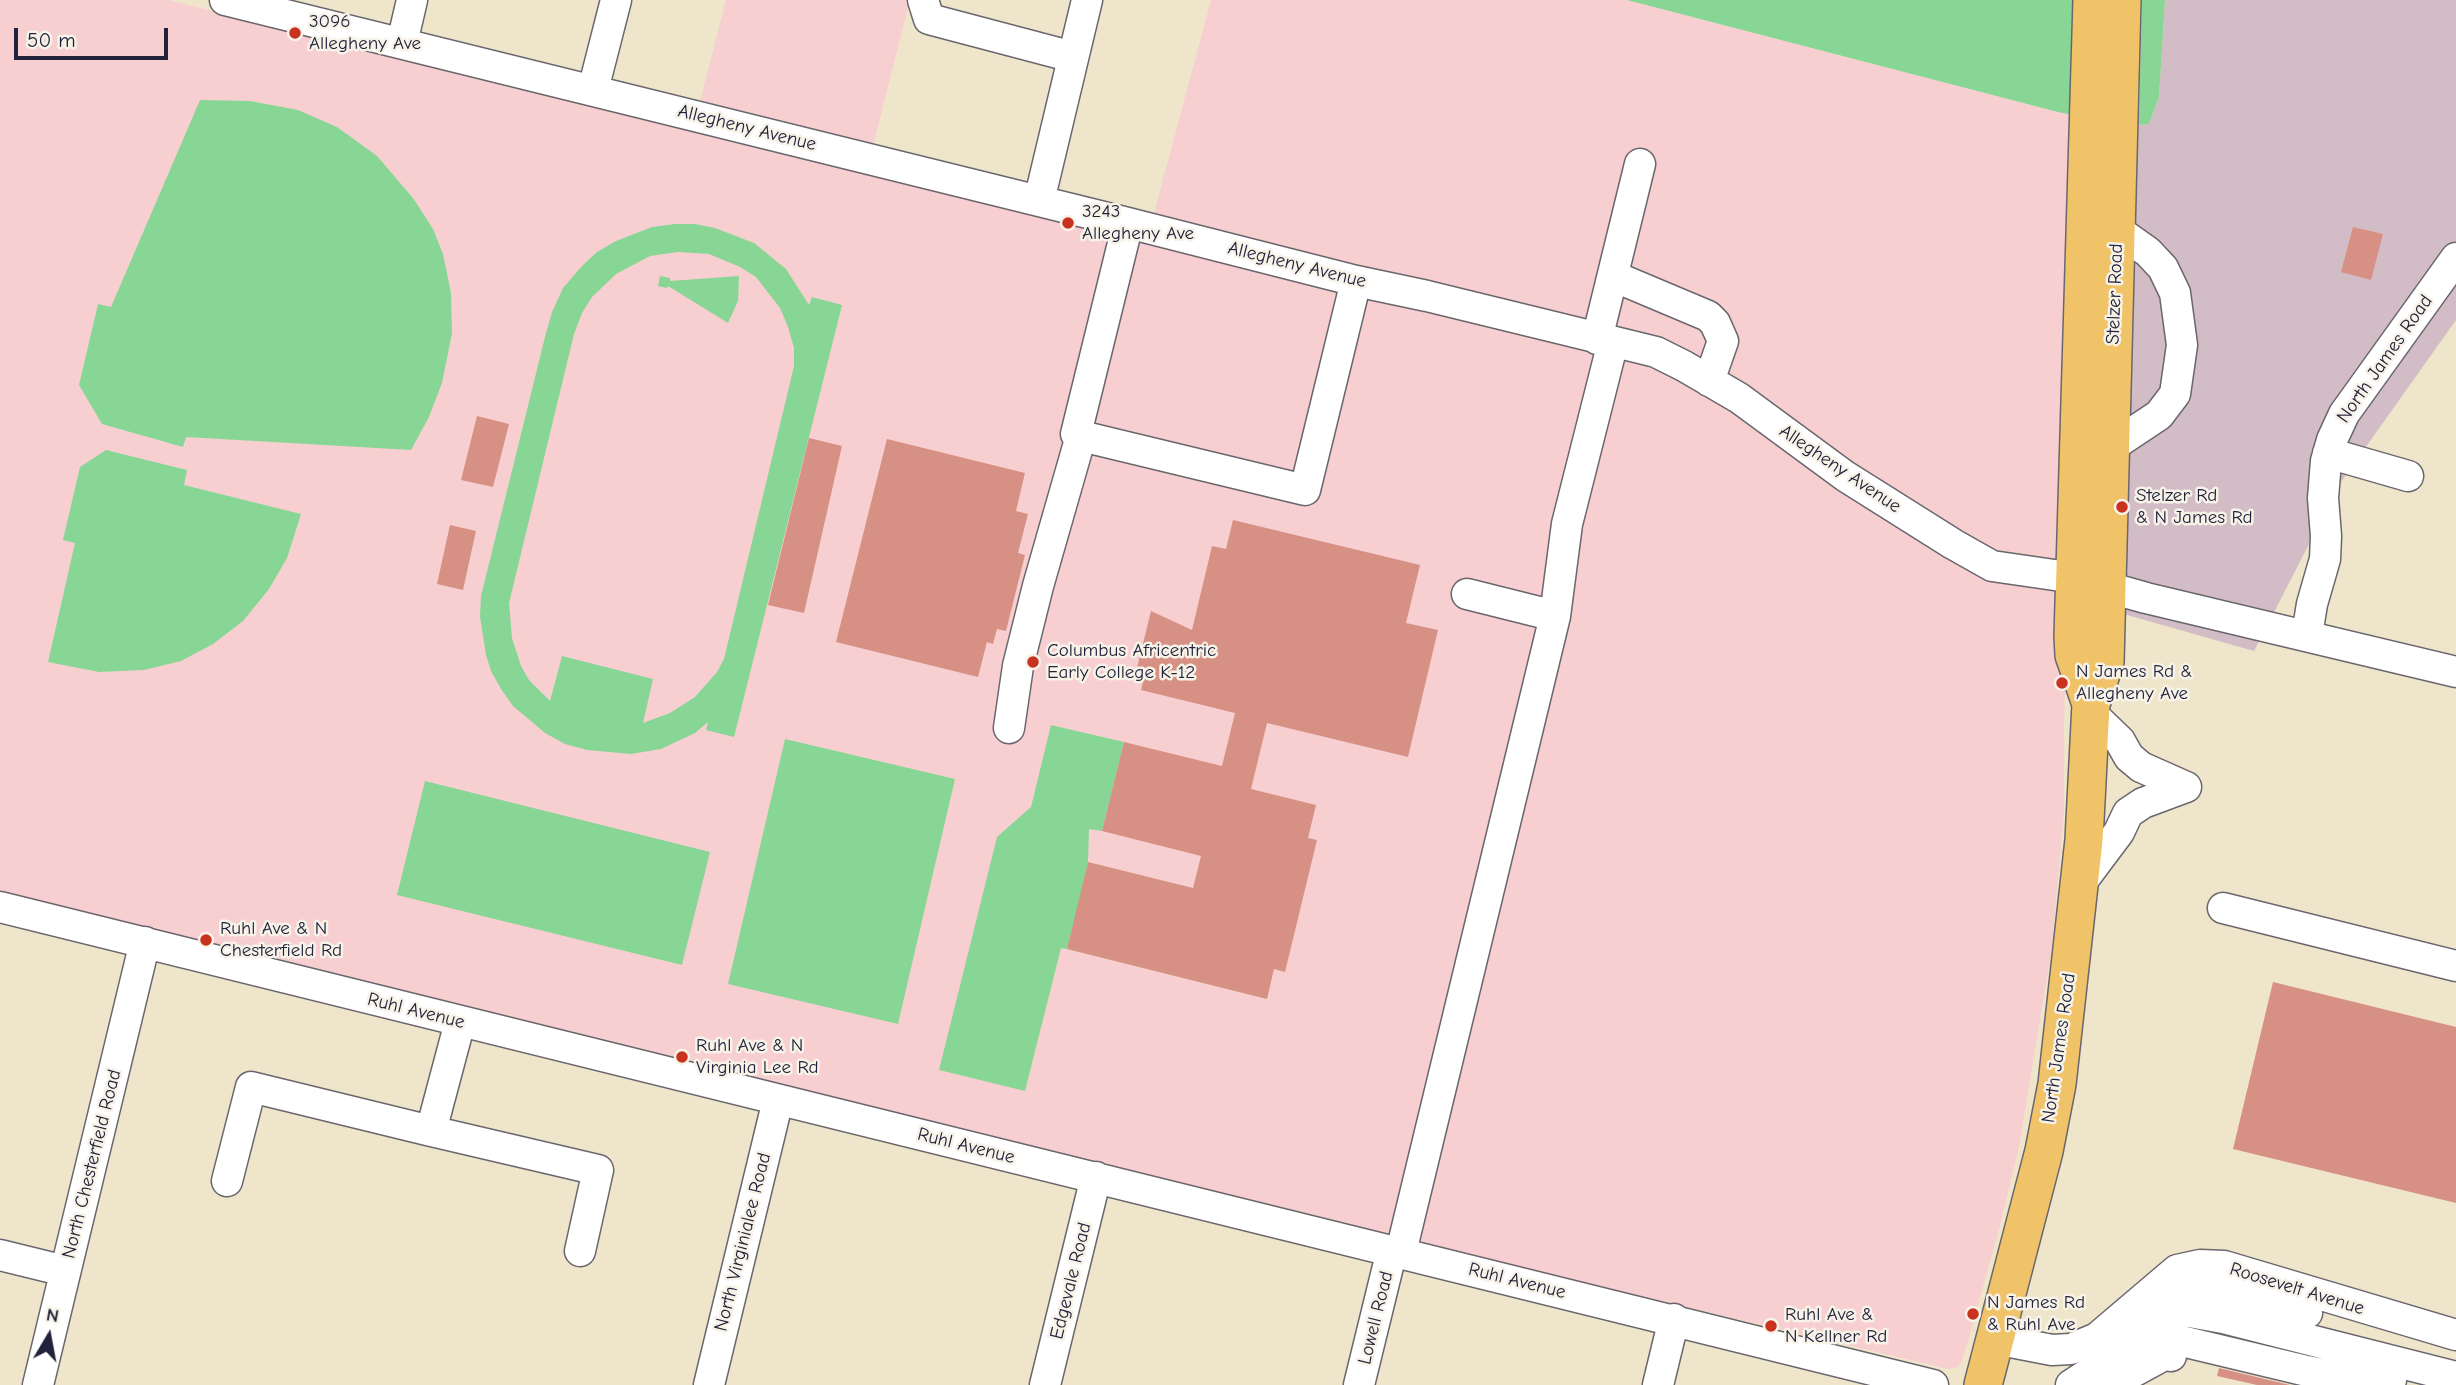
<!DOCTYPE html>
<style>
body{margin:0}
#map{position:relative;width:2456px;height:1385px;overflow:hidden;background:#efe5ca;font-family:"Comic Neue",sans-serif}
canvas{display:block}
.north{position:absolute;left:14px;top:1301px;width:70px;height:70px;-webkit-text-stroke:5px #f7f3e8;paint-order:stroke;rotate:10deg;font-size:19px;font-weight:700;line-height:28px;text-align:center;color:#22223b}
.north::after{content:'';display:block;margin:auto;width:24px;height:32px;background:#22223b;clip-path:polygon(50% 0,100% 100%,50% 72%,0 100%)}
.scale{position:absolute;left:14px;top:28px;width:154px;height:32px;box-sizing:border-box;border:4px solid #22223b;border-top:0;padding-left:9px;font-size:21px;line-height:24px;white-space:nowrap;color:#22223b;-webkit-text-stroke:5px #f7f3e8;paint-order:stroke}
</style>
<div id="map">
<canvas width="2456" height="1385"></canvas>
<div class="north">N</div>
<div class="scale">50 m</div>
</div>
<script>
const ctx = document.querySelector('canvas').getContext('2d');
ctx.lineJoin = 'round';
function fill(path, color) { ctx.fillStyle = color; ctx.fill(path, 'evenodd'); }
const poly = rows => new Path2D(rows.map(r => 'M' + r).join(''));
function stroke(path, color, width, dash) { ctx.strokeStyle = color; ctx.lineWidth = width; ctx.lineCap = dash ? 'butt' : 'round'; ctx.setLineDash(dash || []); ctx.stroke(path); }
function label(font, color, halo, rows, align = 'center') {
  ctx.font = font + ' "Comic Neue",sans-serif'; ctx.lineWidth = 5; ctx.setLineDash([]); ctx.textBaseline = 'middle'; ctx.strokeStyle = halo; ctx.fillStyle = color; for (const [text, x, y, turn = 0] of rows) {
    ctx.save(); ctx.translate(x, y); ctx.rotate((+turn || 0) * Math.PI / 180); ctx.textAlign = isNaN(turn) ? turn : align; if (halo) ctx.strokeText(text, 0, 0); ctx.fillText(text, 0, 0); ctx.restore();
  }
}
const built = poly([
 [0,0,168,0,693,129,726,0,910,0,866,174,1146,243,1211,0,1627,0,2058,112,2104,119,2068,603,2064,721,2064,811,2052,947,2019,1147,2001,1222,1964,1355,1958,1367,1948,1369,1422,1244,0,894]
]);
const industrial = poly([
 [2165,0,2456,0,2456,320,2341,482,2254,651,2092,605,2104,119,2139,125,2149,124,2159,97]
]);
const green = poly([
 [1627,0,2075,0,2073,115,2058,112],
 [2142,0,2165,0,2159,97,2149,124,2139,125],
 [200,100,250,101,298,110,337,127,377,156,413,198,433,229,443,254,451,293,452,333,442,383,429,417,411,450,186,437,183,447,102,424,79,385,98,304,111,307],
 [675,224,695,224,715,228,754,243,786,269,809,305,812,297,842,305,734,737,706,730,708,722,695,733,661,749,631,754,587,750,565,744,545,733,513,706,501,689,491,671,486,655,480,617,481,596,545,337,552,312,563,288,581,267,597,252,616,241,652,227],
 [678,252,709,254,740,267,756,277,780,308,788,327,794,348,794,366,724,659,717,672,695,697,670,713,643,723,653,679,562,656,550,701,529,680,521,666,512,638,509,603,574,334,582,313,592,297,616,274,650,256],
 [660,276,670,278,670,281,739,276,738,301,728,323,668,286,667,288,658,286],
 [106,450,187,470,184,485,301,514,287,558,269,589,243,621,213,644,181,661,144,670,99,672,48,662,75,543,63,540,80,467],
 [1051,725,1124,742,1102,831,1089,829,1088,862,1077,911,1067,949,1061,948,1025,1091,939,1070,997,837,1031,807],
 [785,739,955,779,898,1024,728,984],
 [425,781,710,852,682,965,397,895]
]);
const building = poly([
 [2353,227,2383,234,2371,280,2341,272],
 [477,416,509,424,493,487,461,480],
 [809,438,842,446,804,613,768,605],
 [887,439,1025,473,1016,511,1028,514,1018,553,1025,555,1006,631,997,629,993,644,987,642,978,677,836,642],
 [1233,520,1420,565,1406,623,1438,630,1408,757,1267,723,1251,789,1316,805,1308,838,1317,840,1285,972,1274,969,1267,999,1067,949,1088,862,1193,888,1201,856,1102,831,1124,742,1222,766,1235,713,1141,690,1145,674,1136,672,1151,611,1192,630,1212,546,1226,549],
 [450,525,476,531,463,590,437,584],
 [2273,982,2456,1027,2456,1203,2233,1149],
 [2219,1368,2290,1385,2257,1385,2217,1376]
]);
const minor = poly([
 [225,0,1128,223,1356,281,1427,296,1656,352,1684,366,1739,398,1845,476,1953,544,1992,566,2075,578,2146,598,2456,672],
 [923,0,929,19,1073,57],
 [402,43,412,0],
 [593,90,616,0],
 [1039,201,1087,0],
 [1128,223,1076,434,1081,436,1305,490,1356,281],
 [1613,276,1708,316,1715,323,1723,341,1709,381],
 [1597,339,1640,164],
 [2111,447,2159,415,2175,394,2182,345,2175,293,2163,268,2148,252,2117,230],
 [2328,453,2408,476],
 [1467,594,1555,616],
 [2307,635,2312,604,2325,559,2326,536,2323,498,2326,461,2332,440,2344,414,2456,258],
 [2090,712,2120,741,2129,757,2141,767,2186,787],
 [1009,728,1018,666,1038,586,1081,436],
 [2080,884,2119,832,2128,813,2143,803,2186,787],
 [0,907,1933,1385],
 [2223,908,2456,966],
 [460,1022,431,1131,598,1170,580,1251],
 [227,1181,251,1087,431,1131],
 [1401,1252,1555,616,1567,524,1613,342],
 [0,1255,65,1271],
 [2166,1312,2196,1288,2211,1287,2307,1313],
 [1995,1339,2052,1350,2071,1349,2097,1338,2177,1270,2200,1265,2224,1266,2456,1335],
 [2128,1350,2149,1342,2169,1338,2307,1371,2338,1377,2391,1380],
 [38,1385,145,942],
 [709,1385,778,1100],
 [1045,1385,1096,1177],
 [1359,1385,1392,1250],
 [1658,1385,1674,1319],
 [2071,1385,2120,1353,2166,1312,2190,1312,2223,1318,2456,1377],
 [2109,1385,2164,1355,2171,1356]
]);
const major = poly([
 [2091,704,2074,655,2073,636,2092,0],
 [1983,1385,2044,1151,2057,1084,2084,840,2091,704,2105,662,2122,0]
]);
const markers = [
 [295,33,7,"#c8321e"],
 [1068,223,7,"#c8321e"],
 [2122,507,7,"#c8321e"],
 [1033,662,7,"#c8321e"],
 [2062,683,7,"#c8321e"],
 [206,940,7,"#c8321e"],
 [682,1057,7,"#c8321e"],
 [1973,1314,7,"#c8321e"],
 [1771,1326,7,"#c8321e"]
];
const poiNames = [
 ["3096",309,22],
 ["Allegheny Ave",309,44],
 ["3243",1082,212],
 ["Allegheny Ave",1082,234],
 ["Stelzer Rd",2136,496],
 ["& N James Rd",2136,518],
 ["Columbus Africentric",1047,651],
 ["Early College K-12",1047,673],
 ["N James Rd &",2076,672],
 ["Allegheny Ave",2076,694],
 ["Ruhl Ave & N",220,929],
 ["Chesterfield Rd",220,951],
 ["Ruhl Ave & N",696,1046],
 ["Virginia Lee Rd",696,1068],
 ["N James Rd",1987,1303],
 ["& Ruhl Ave",1987,1325],
 ["Ruhl Ave &",1785,1315],
 ["N Kellner Rd",1785,1337]
];
const streetNames = [
 ["Allegheny Avenue",747,128,14],
 ["Allegheny Avenue",1297,265,14],
 ["Stelzer Road",2115,294,-88],
 ["North James Road",2385,359,-55],
 ["Allegheny Avenue",1840,469,34],
 ["Ruhl Avenue",416,1011,14],
 ["North James Road",2059,1048,-82],
 ["Ruhl Avenue",966,1146,14],
 ["North Chesterfield Road",92,1164,-76],
 ["North Virginialee Road",743,1242,-76],
 ["Edgevale Road",1071,1281,-76],
 ["Ruhl Avenue",1517,1281,14],
 ["Roosevelt Avenue",2297,1289,17],
 ["Lowell Road",1376,1318,-76]
];
fill(built, '#f7cfd1');
fill(industrial, '#d2bdc6');
fill(green, '#88d695');
fill(building, '#d79184');
stroke(minor, '#6a666d', 33);
stroke(major, '#6a666d', 40);
stroke(minor, '#fff', 30);
stroke(major, '#f0c369', 37);
for (const [x, y, r, color] of markers) { const dot = new Path2D(); dot.arc(x, y, r, 0, 2 * Math.PI); ctx.fillStyle = color; ctx.fill(dot); stroke(dot, '#f7f3e8', 2.5); }
label('19px', '#22223b', '#f7f3e8', poiNames, 'left');
label('19px', '#22223b', '#f7f3e8', streetNames);
</script>
